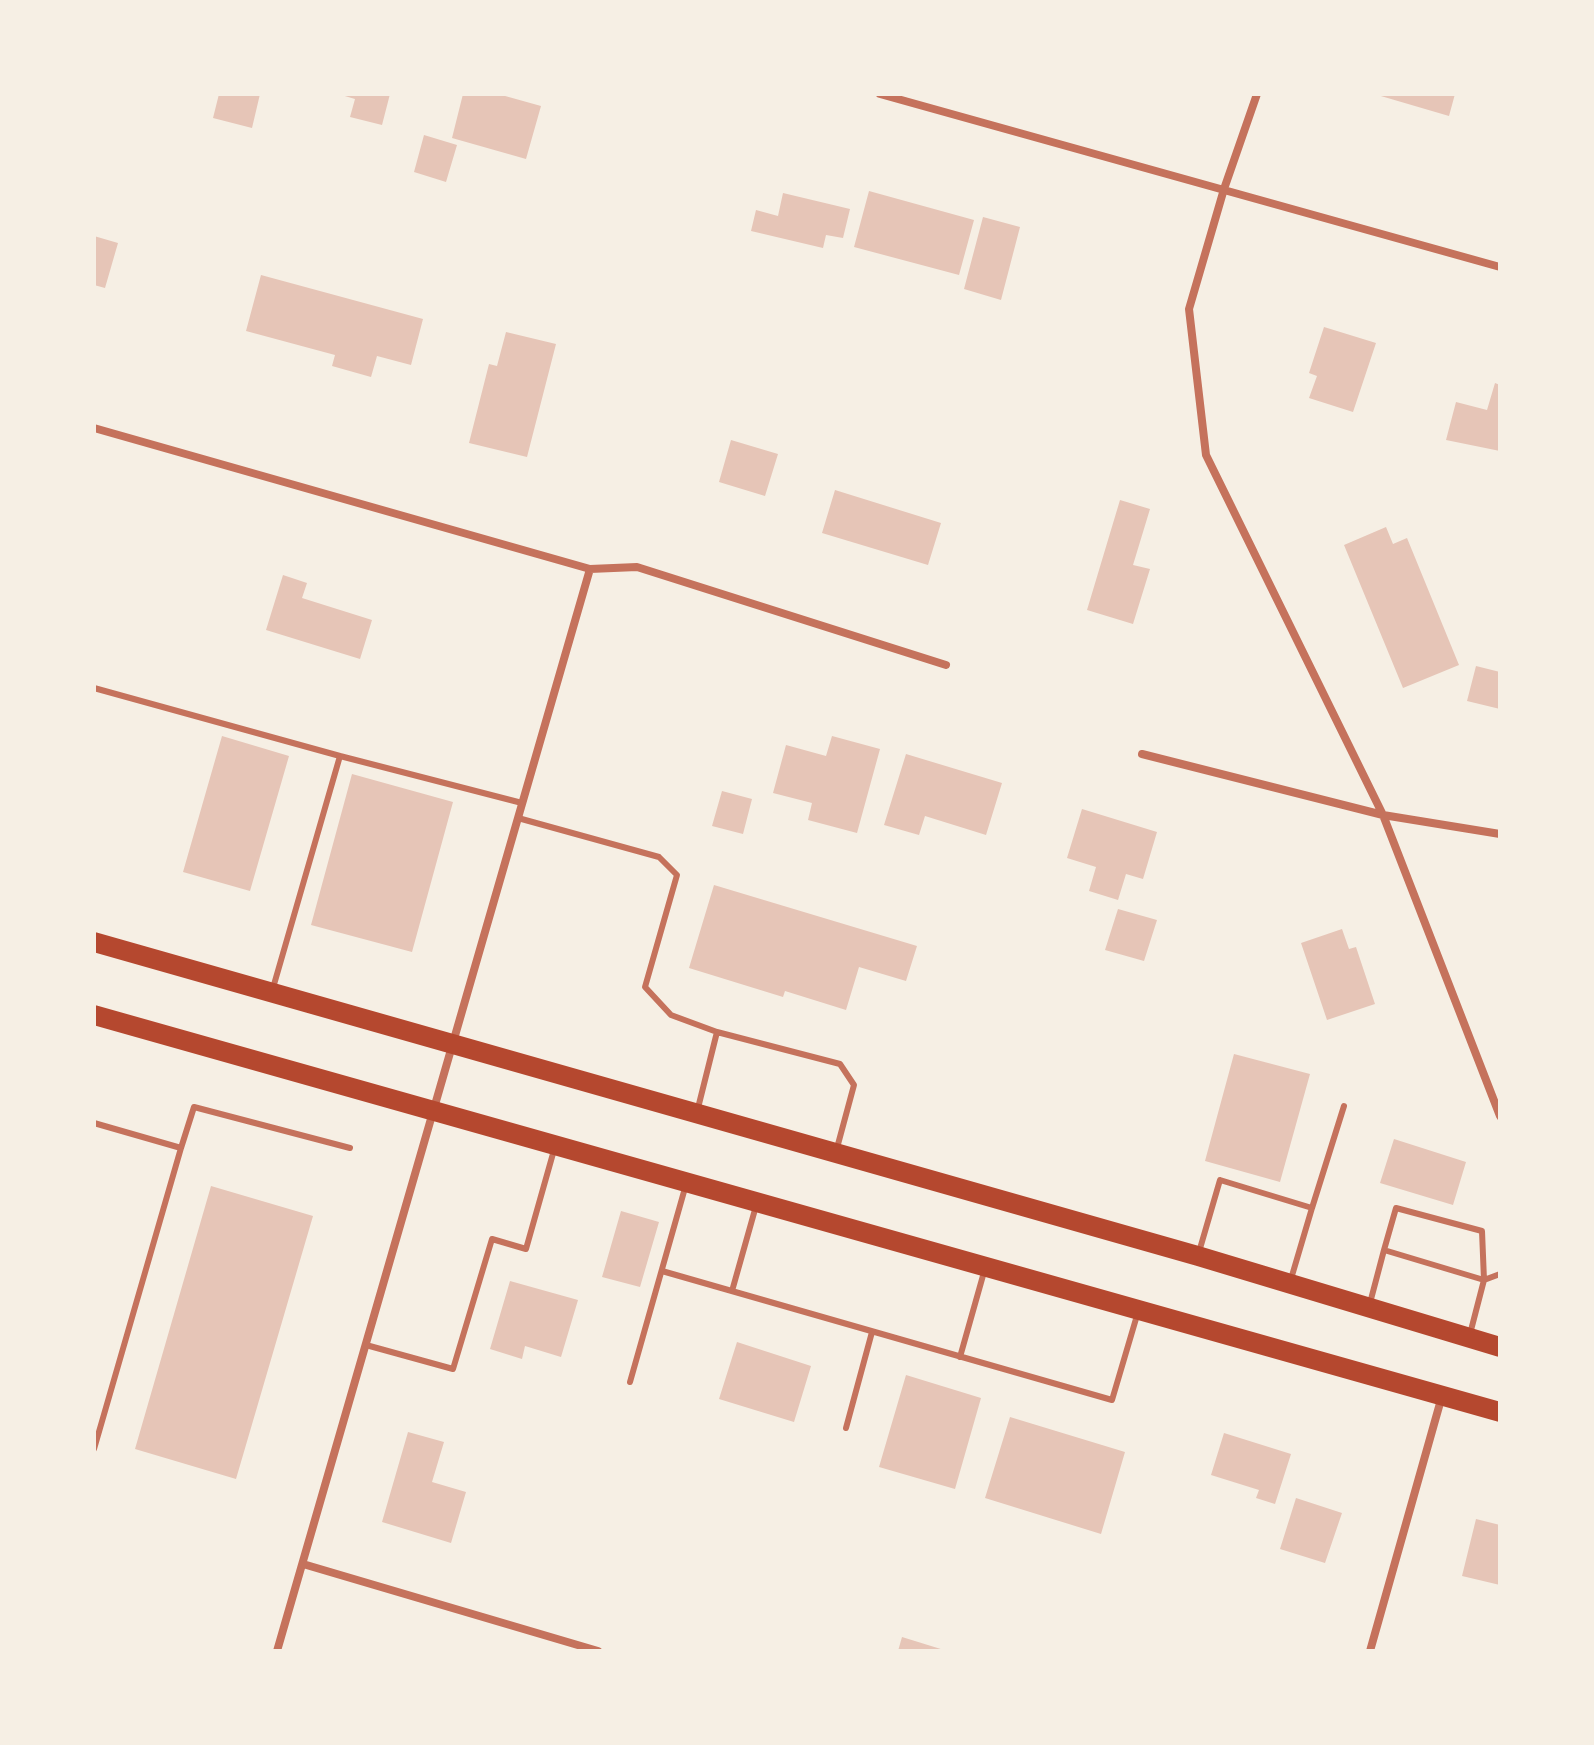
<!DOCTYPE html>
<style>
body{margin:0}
#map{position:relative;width:1594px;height:1745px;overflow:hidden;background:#f6efe4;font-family:"Open Sans",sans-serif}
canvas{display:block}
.frame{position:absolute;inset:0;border:96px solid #f6efe4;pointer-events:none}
</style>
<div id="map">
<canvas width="1594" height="1745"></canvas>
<div class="frame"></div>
</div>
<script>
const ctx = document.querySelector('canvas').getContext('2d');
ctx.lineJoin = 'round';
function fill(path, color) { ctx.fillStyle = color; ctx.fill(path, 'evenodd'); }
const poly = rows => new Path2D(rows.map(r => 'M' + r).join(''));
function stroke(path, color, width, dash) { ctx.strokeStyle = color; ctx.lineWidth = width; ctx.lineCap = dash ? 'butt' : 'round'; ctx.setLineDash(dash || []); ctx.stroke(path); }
const building = poly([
 [219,94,260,94,252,128,213,118],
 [338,94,390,94,382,125,350,117,355,99],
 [463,94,498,94,541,106,526,159,452,138],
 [1374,94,1455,94,1449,116],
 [424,135,457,145,446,182,414,172],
 [869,191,974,220,959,275,854,247],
 [783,193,850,209,843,238,826,235,823,248,751,231,756,210,778,216],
 [983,217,1020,227,1001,300,964,289],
 [94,236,118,243,105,288,94,285],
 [261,275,423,319,411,365,377,356,371,377,332,366,335,355,246,331],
 [1324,327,1376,343,1353,412,1309,398,1317,376,1309,373],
 [506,332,556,344,527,457,469,443,489,364,497,366],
 [1495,383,1500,385,1500,451,1446,440,1456,402,1487,410],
 [731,440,778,454,765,496,719,482],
 [835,490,941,523,928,565,822,533],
 [1120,500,1150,509,1133,565,1150,569,1133,624,1087,610],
 [1386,527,1393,544,1407,538,1459,665,1403,688,1344,545],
 [283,575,307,583,302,598,372,620,360,659,266,630],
 [1476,666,1500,672,1500,709,1467,701],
 [222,736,289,756,250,891,183,872],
 [832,736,880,749,857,833,808,820,812,803,773,793,786,745,826,756],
 [906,754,1002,783,986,835,925,816,919,835,884,825],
 [352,774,453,802,412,952,311,925],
 [722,791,752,799,743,834,712,826],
 [1082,809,1157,832,1143,879,1126,874,1118,900,1089,891,1096,867,1067,858],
 [714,885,917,946,906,981,859,967,846,1010,785,991,783,997,689,968],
 [1118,909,1157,920,1144,961,1105,950],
 [1342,929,1349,949,1356,947,1375,1004,1327,1020,1301,943],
 [1234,1054,1310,1074,1280,1182,1205,1161],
 [1394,1139,1466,1162,1453,1205,1380,1183],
 [211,1186,313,1216,236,1479,135,1449],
 [621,1211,659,1222,640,1287,602,1277],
 [510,1281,578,1300,561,1357,525,1346,522,1359,490,1349],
 [737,1342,811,1366,794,1422,719,1399],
 [906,1375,981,1398,955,1489,879,1467],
 [1010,1417,1125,1452,1101,1534,985,1498],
 [408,1432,444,1442,432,1482,466,1492,451,1543,382,1522],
 [1224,1433,1291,1454,1275,1504,1256,1498,1259,1490,1211,1475],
 [1296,1498,1342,1513,1325,1563,1280,1549],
 [1476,1519,1500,1525,1500,1585,1462,1576],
 [902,1637,944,1650,944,1651,898,1651]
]);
const service = poly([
 [94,688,340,756],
 [518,818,659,857,677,875,645,987,671,1015,717,1032],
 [273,988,340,756,522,803],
 [698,1108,717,1032,840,1064,854,1085,837,1148],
 [94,1123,181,1148,194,1107,350,1148],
 [1312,1208,1344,1106],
 [1199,1252,1220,1180,1312,1208,1291,1279],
 [662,1271,1112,1400,1138,1312],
 [732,1291,756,1206],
 [1370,1303,1384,1250,1396,1208,1482,1231,1484,1280,1384,1250],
 [1470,1334,1484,1280,1500,1274],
 [366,1345,453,1369,492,1239,526,1249,554,1150],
 [960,1357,984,1272],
 [630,1382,685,1188],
 [846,1428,872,1332],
 [94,1449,181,1148]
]);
const minor = poly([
 [880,94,1500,267],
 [1257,94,1224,189,1189,309,1206,455,1383,815,1500,1116],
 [94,428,590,569,637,567,946,665],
 [1142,754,1383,815,1500,834],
 [303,1564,598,1651],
 [277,1651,590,569],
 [1370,1651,1442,1396]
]);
const primary = poly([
 [94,942,1198,1256,1500,1347],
 [94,1015,1500,1412]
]);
fill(building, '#e6c5b7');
stroke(service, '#c5725c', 6);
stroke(minor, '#c5725c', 8);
stroke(primary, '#b5482f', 20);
</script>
